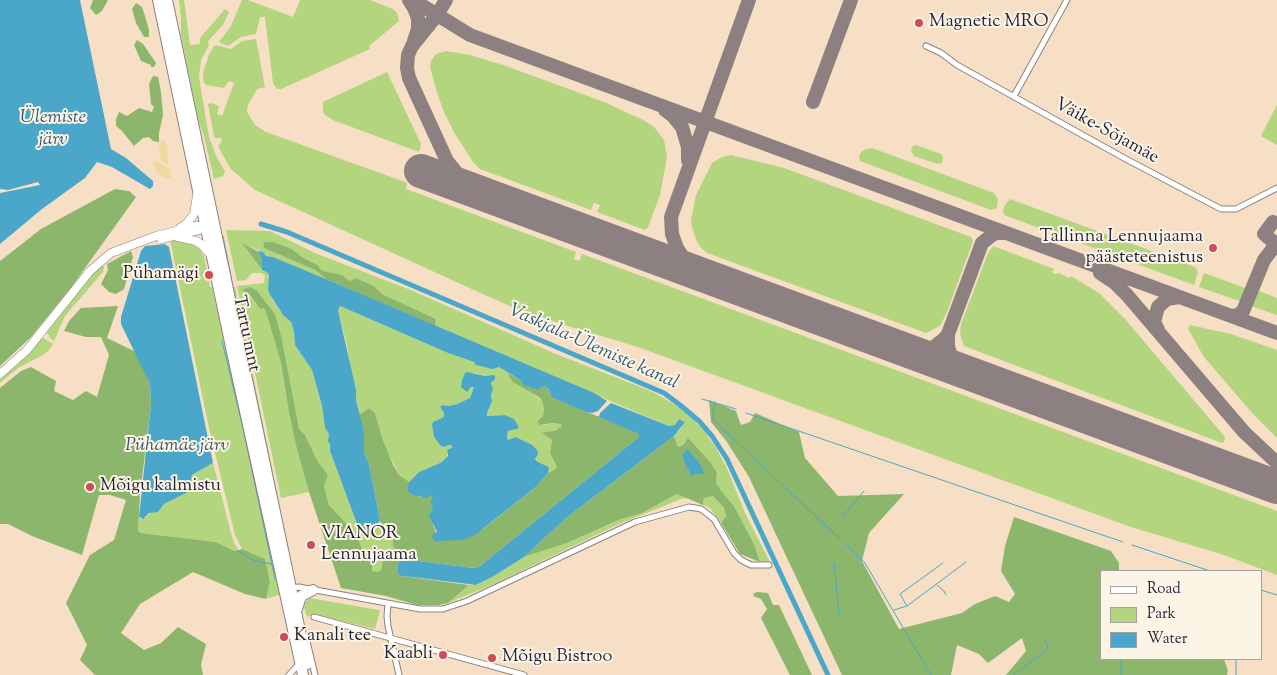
<!DOCTYPE html>
<meta charset="utf-8">
<style>
body{margin:0}
#map{position:relative;width:1277px;height:675px;overflow:hidden;background:#f6dfc4;font-family:"Sorts Mill Goudy",serif}
canvas{display:block}
.legend{position:absolute;left:1100px;top:570px;width:162px;height:90px;box-sizing:border-box;background:#fcf5e5;border:1px solid #a5a1a1;margin:0;padding:6px 9px;list-style:none;font-size:15px;color:#22223b}
.legend li{display:flex;align-items:center;gap:10px;height:25px}
.legend b{width:25px;border:1px solid #a5a1a1}
</style>
<div id="map">
<canvas width="1277" height="675"></canvas>
<ul class="legend">
<li><b style="height:6px;background:#fff"></b>Road</li>
<li><b style="height:14px;background:#b2d57e"></b>Park</li>
<li><b style="height:14px;background:#4ba7c9"></b>Water</li>
</ul>
</div>
<script>
const ctx = document.querySelector('canvas').getContext('2d');
ctx.lineJoin = 'round';
function fill(path, color) { ctx.fillStyle = color; ctx.fill(path, 'evenodd'); }
const poly = rows => new Path2D(rows.map(r => 'M' + r).join(''));
function stroke(path, color, width, dash) { ctx.strokeStyle = color; ctx.lineWidth = width; ctx.lineCap = dash ? 'butt' : 'round'; ctx.setLineDash(dash || []); ctx.stroke(path); }
function label(font, color, halo, rows, align = 'center') {
  ctx.font = font + ' "Sorts Mill Goudy",serif'; ctx.lineWidth = 4; ctx.setLineDash([]); ctx.textBaseline = 'middle'; ctx.strokeStyle = halo; ctx.fillStyle = color; for (const [text, x, y, turn = 0] of rows) {
    ctx.save(); ctx.translate(x, y); ctx.rotate((+turn || 0) * Math.PI / 180); ctx.textAlign = isNaN(turn) ? turn : align; if (halo) ctx.strokeText(text, 0, 0); ctx.fillText(text, 0, 0); ctx.restore();
  }
}
const green = poly([
 [179,0,184,0,190,45,200,44,200,38,225,9,229,12,223,25,208,41,209,45,201,60,199,77,209,137,217,158,225,171,223,176,214,179,204,136,198,120,181,35,181,19],
 [242,0,248,0,293,17,300,0,370,0,393,9,397,13,399,21,369,46,370,49,281,89,277,89,273,83,265,17,260,17,256,34,241,37,228,46,219,42,231,26],
 [256,39,265,87,257,89,248,105,247,112,255,125,266,132,405,182,407,184,406,189,576,252,574,259,579,261,582,254,1277,511,1277,575,1224,555,1131,527,635,346,574,328,517,309,487,296,255,190,230,168,218,146,222,141,221,138,215,138,214,136,208,104,211,103,219,106,217,114,222,116,234,83,229,81,224,88,206,85,204,83,203,73,209,54,215,45,231,49,242,41],
 [446,51,470,55,506,66,604,102,645,121,654,127,664,140,667,157,660,195,648,227,645,230,597,212,600,205,594,203,591,210,480,169,473,162,454,132,443,110,436,89,430,67,431,61,436,54],
 [387,72,421,144,419,152,333,120,325,115,323,112,323,102],
 [1277,105,1277,145,1261,136],
 [916,145,941,154,943,157,942,163,937,164,914,156,911,151,913,146],
 [872,148,994,193,998,199,997,208,991,210,860,161,859,157,861,152,866,149],
 [731,155,784,168,971,237,973,240,972,244,947,312,940,326,926,333,707,253,701,248,697,242,692,227,691,220,696,195,712,163,722,157],
 [1010,199,1195,267,1198,272,1194,285,1004,215,1003,211,1005,205],
 [226,230,270,231,315,253,413,291,556,354,633,384,655,393,679,407,690,416,704,431,715,446,727,468,745,513,770,562,760,562,754,544,734,506,721,492,716,481,717,473,711,463,685,441,684,445,678,447,674,436,681,428,684,421,679,419,675,425,669,426,664,424,435,326,436,319,382,294,374,286,356,278,350,281,345,277,323,271,320,269,319,266,302,257,292,249,273,242,263,245,264,248,315,270,326,279,273,257,266,256,260,251,243,244,262,270,268,273,270,281,268,290,273,301,283,315,291,322,294,332,295,345,312,370,322,407,325,428,329,434,330,451,357,524,374,531,380,520,381,525,393,536,395,555,382,562,381,570,378,573,372,571,372,564,363,551,356,534,329,505,324,486,328,475,318,462,305,435,299,430,275,314,264,301,246,292,260,309,264,308,267,314,281,363,289,411,309,492,281,498,237,286,264,283,265,275,261,273,252,273,246,280,237,281],
 [170,240,192,242,191,244,200,249,204,256,210,287,212,287,281,594,266,599,270,582,265,559,242,549,235,535,209,428],
 [993,246,1054,269,1052,272,1055,274,1059,273,1069,278,1071,276,1099,293,1125,319,1225,437,1224,442,1222,443,964,346,960,334,961,324,988,253],
 [102,263,104,267,103,272,65,316,54,341,49,337,47,332,91,274],
 [1204,273,1248,289,1242,302,1199,287],
 [235,287,289,551,287,551,231,288],
 [1257,290,1277,298,1277,315,1251,306],
 [340,306,448,353,474,362,476,365,488,368,499,367,506,372,508,376,542,401,544,409,543,416,537,423,544,425,553,423,560,424,562,427,543,434,552,440,550,453,557,467,554,470,548,473,549,467,538,462,526,442,516,437,508,440,507,436,508,431,517,429,519,427,514,419,505,415,487,416,487,413,492,403,491,395,493,390,491,385,493,380,492,376,485,376,475,373,469,391,471,387,474,387,470,398,457,404,449,406,442,405,440,407,444,413,444,417,433,422,432,425,434,437,443,447,453,445,454,447,447,450,447,458,443,459,440,463,419,472,409,482,405,480,399,475,386,449,375,413,369,408,359,415,346,341,338,310],
 [1190,325,1231,334,1277,350,1277,438,1253,414,1204,357,1188,329],
 [42,337,53,344,48,351,43,355,18,368,0,383,0,377],
 [213,463,231,533,235,545,238,548,234,551,216,542,141,533,138,531,139,517,140,519,146,517,151,512,158,512,164,504,188,492,192,475],
 [677,494,688,498,681,499,619,524,494,584,448,603,469,585,476,585,494,576,524,557,567,543,621,519,640,514],
 [713,496,724,508,726,516,721,523,710,508,703,505,704,498],
 [309,598,379,610,380,611,375,629,314,614,307,617,304,607,306,601]
]);
const forest = poly([
 [93,0,108,0,102,11,96,15,90,8],
 [136,3,142,7,145,16,149,30,149,37,144,37,136,23,132,9],
 [137,40,143,44,156,63,154,67,151,67,151,65,141,61,134,45],
 [153,76,158,77,161,92,163,115,159,133,159,142,153,141,149,137,143,138,134,146,122,131,116,126,116,119,119,112,127,116,139,108,152,112,154,107,151,104,149,84],
 [115,189,129,191,136,197,70,289,31,337,0,366,0,261,41,229],
 [265,242,273,242,292,249,302,257,319,266,320,269,323,271,342,275,350,281,356,278,374,286,382,294,436,319,435,326,326,279,315,270,264,248,263,245],
 [242,243,257,251,262,259,262,270],
 [131,251,133,257,124,289,116,294,109,292,101,284,108,270,107,264],
 [249,287,256,290,275,314,281,336,299,429,305,435,318,462,328,475,324,486,329,505,356,534,363,551,369,557,372,564,372,571,378,572,381,570,383,559,394,555,395,551,393,544,393,536,391,533,383,532,381,525,369,464,364,453,364,432,359,415,369,408,375,413,383,440,393,465,399,475,409,482,408,492,421,497,429,495,433,498,433,525,439,540,483,529,537,486,548,473,554,470,557,467,550,453,552,440,542,433,556,430,562,426,560,424,553,423,540,425,537,422,543,416,544,409,542,401,540,398,513,382,506,372,520,380,523,385,544,386,550,390,551,397,619,425,639,434,639,437,480,566,474,568,402,559,402,576,469,585,448,603,439,605,417,605,386,596,341,588,309,492,297,449,289,412,281,363,267,315,264,308,260,309,249,294,242,290],
 [118,306,107,338,136,352,150,384,151,404,140,495,138,531,141,533,216,542,234,551,242,549,265,559,270,582,266,599,245,594,193,572,140,604,121,633,144,650,161,643,178,627,206,644,201,665,203,675,95,675,80,660,87,645,66,603,90,555,114,540,126,500,110,495,99,495,82,555,32,536,8,524,0,524,0,388,21,371,31,367,56,381,54,391,73,400,86,391,97,397,109,355,101,337,86,337,64,331,69,321,81,308],
 [709,400,736,411,741,425,750,422,755,413,799,432,805,458,838,496,904,494,869,533,862,561,899,629,962,613,975,604,995,596,1009,602,1015,594,1001,571,1005,546,1014,517,1111,551,1119,563,1119,571,1101,571,1101,659,1224,659,1228,671,1227,675,1006,675,1026,651,1022,638,988,663,979,654,957,645,951,675,842,675,749,477,727,442,711,422],
 [674,436,678,447,683,445,688,438,711,463,717,473,716,482,721,491,734,506,754,544,760,562,740,554,721,523,726,516,724,508,713,496,704,498,703,505,677,494,640,514,621,519,567,543,524,557,566,518],
 [758,592,768,593,773,605,779,605,812,675,790,675,761,618,767,609,761,599,753,596,754,593]
]);
const sand = poly([
 [162,140,165,141,167,145,169,163,166,165,161,160,159,144],
 [153,161,157,161,163,166,169,168,171,173,171,178,164,178,157,173]
]);
const water = poly([
 [0,0,80,0,111,149,126,158,153,181,153,186,150,189,112,167,97,162,85,178,42,209,0,244,0,193,40,185,38,182,8,190,0,189],
 [165,244,169,247,213,463,192,475,188,492,164,504,158,512,149,513,143,519,139,517,151,404,150,384,121,324,121,317,141,251,145,246],
 [257,251,263,252,266,256,273,257,326,279,594,393,607,401,598,411,592,413,586,412,551,397,550,390,544,386,541,387,539,390,523,385,520,380,499,367,492,369,476,365,474,362,448,353,340,306,338,310,356,390,356,400,364,432,364,453,369,464,380,520,374,531,369,533,364,532,357,524,330,451,330,445,328,441,329,434,325,428,322,406,312,370,295,345,294,332,291,322,283,315,270,295,268,290,269,276,268,273,262,270,262,259],
 [467,372,485,376,495,375,495,379,491,383,493,390,491,395,492,402,487,413,487,416,505,415,514,419,519,427,517,429,508,431,507,436,508,440,516,437,532,445,537,450,538,454,535,459,538,462,549,467,548,473,537,486,475,535,463,540,435,541,431,536,437,532,429,516,433,507,430,501,433,498,429,495,427,498,414,495,408,492,408,486,409,482,419,472,440,463,448,456,447,450,453,447,450,445,443,447,440,445,434,437,432,425,433,422,444,417,444,413,440,407,442,405,449,406,457,404,470,398,474,387,471,387,467,392,461,387,462,380,465,373],
 [611,403,669,426,675,425,679,419,685,422,674,436,566,518,524,557,494,576,476,585,412,577,402,576,398,573,398,565,400,560,402,559,474,568,480,566,639,437,639,434,634,432,599,417,600,413],
 [686,450,688,450,696,459,702,467,703,473,706,474,696,474,690,476,690,469,687,468,683,458,683,454]
]);
const stream = poly([
 [223,236,232,282],
 [233,287,238,314],
 [222,341,243,428,275,579],
 [702,399,736,409],
 [715,402,712,419,840,539],
 [746,413,1123,542],
 [843,516,864,491],
 [846,544,865,563,931,675],
 [1132,545,1210,571],
 [236,550,253,560,271,564],
 [834,563,839,614],
 [937,585,944,591,946,595],
 [1261,590,1277,595],
 [907,606,900,594,943,563],
 [894,610,907,606,966,562],
 [1013,675,1047,650,1048,644,1045,641],
 [1121,675,1121,659],
 [1236,675,1236,659]
]);
const canal = poly([
 [261,224,287,232,622,375,664,393,680,405,699,421,712,436,727,459,828,675]
]);
const taxiway = poly([
 [409,0,414,8,418,18,418,29,414,41],
 [413,0,470,35,1277,333],
 [446,0,437,15,412,46,408,55,407,68,409,78,447,161,456,172,468,184,484,194],
 [813,102,851,0],
 [665,110,673,116,682,127,688,147,688,160],
 [1273,222,1264,234,1277,245],
 [1100,273,1115,283,1127,295,1244,432,1277,463],
 [704,275,686,262,677,248,672,234,671,217,749,0],
 [1232,316,1238,315,1243,311,1264,260,1277,243],
 [1158,330,1154,322,1158,307,1167,299,1179,297],
 [948,334,948,346,951,357,955,364,964,371],
 [908,350,923,352,934,347,944,339,948,334,982,243,992,235,997,233,1006,233]
]);
const runway = poly([
 [421,171,1277,487]
]);
const street = poly([
 [926,46,941,53,957,65,1124,158,1221,209,1236,209,1277,188],
 [1014,96,1067,0],
 [291,588,299,587,420,609,443,609,467,601,635,522,689,507,701,509,714,519,734,553,741,560,751,565,769,565],
 [388,604,387,616,388,626,399,675],
 [314,617,524,675],
 [306,637,315,675],
 [289,675,300,663]
]);
const secondary = poly([
 [180,228,187,223,194,214,197,195],
 [178,237,196,241,201,244,210,254],
 [161,239,211,227],
 [0,374,27,350,90,271,111,253,156,236,196,226,210,225]
]);
const highway = poly([
 [158,0,232,352,303,675],
 [167,0,307,664],
 [297,609,301,596,313,590]
]);
const markers = [
 [919,23,5,"#d1495b"],
 [1213,248,5,"#d1495b"],
 [209,275,5,"#d1495b"],
 [90,487,5,"#d1495b"],
 [311,545,5,"#d1495b"],
 [284,637,5,"#d1495b"],
 [443,655,5,"#d1495b"],
 [492,658,5,"#d1495b"]
];
const poiNames = [
 ["Magnetic MRO",929,23],
 ["Tallinna Lennujaama",1203,238,"right"],
 ["päästeteenistus",1203,259,"right"],
 ["Pühamägi",199,275,"right"],
 ["Mõigu kalmistu",100,487],
 ["VIANOR",321,535],
 ["Lennujaama",321,556],
 ["Kanali tee",294,637],
 ["Kaabli",433,655,"right"],
 ["Mõigu Bistroo",502,658]
];
const streetNames = [
 ["Väike-Sõjamäe",1106,132,29],
 ["Tartu mnt",245,334,78]
];
const waterNames = [
 ["Ülemiste",53,119],
 ["järv",53,141],
 ["Vaskjala-Ülemiste kanal",593,348,24],
 ["Pühamäe järv",177,447]
];
fill(green, '#b2d57e');
fill(forest, '#8db66d');
fill(sand, '#eeda9e');
fill(water, '#4ba7c9');
stroke(stream, '#4ba7c9', 1);
stroke(canal, '#4ba7c9', 5);
stroke(taxiway, '#8c8080', 14);
stroke(runway, '#8c8080', 34);
stroke(street, '#8c8080', 7);
stroke(secondary, '#8c8080', 9);
stroke(highway, '#8c8080', 12);
stroke(street, '#fff', 5);
stroke(secondary, '#fff', 8);
stroke(highway, '#fff', 10);
for (const [x, y, r, color] of markers) { const dot = new Path2D(); dot.arc(x, y, r, 0, 2 * Math.PI); ctx.fillStyle = color; ctx.fill(dot); stroke(dot, '#fcf5e5', 2); }
label('18px', '#22223b', '#fcf5e5', poiNames, 'left');
label('18px', '#22223b', '#fcf5e5', streetNames);
label('italic 19px', '#325774', '#fcf5e5', waterNames);
</script>
